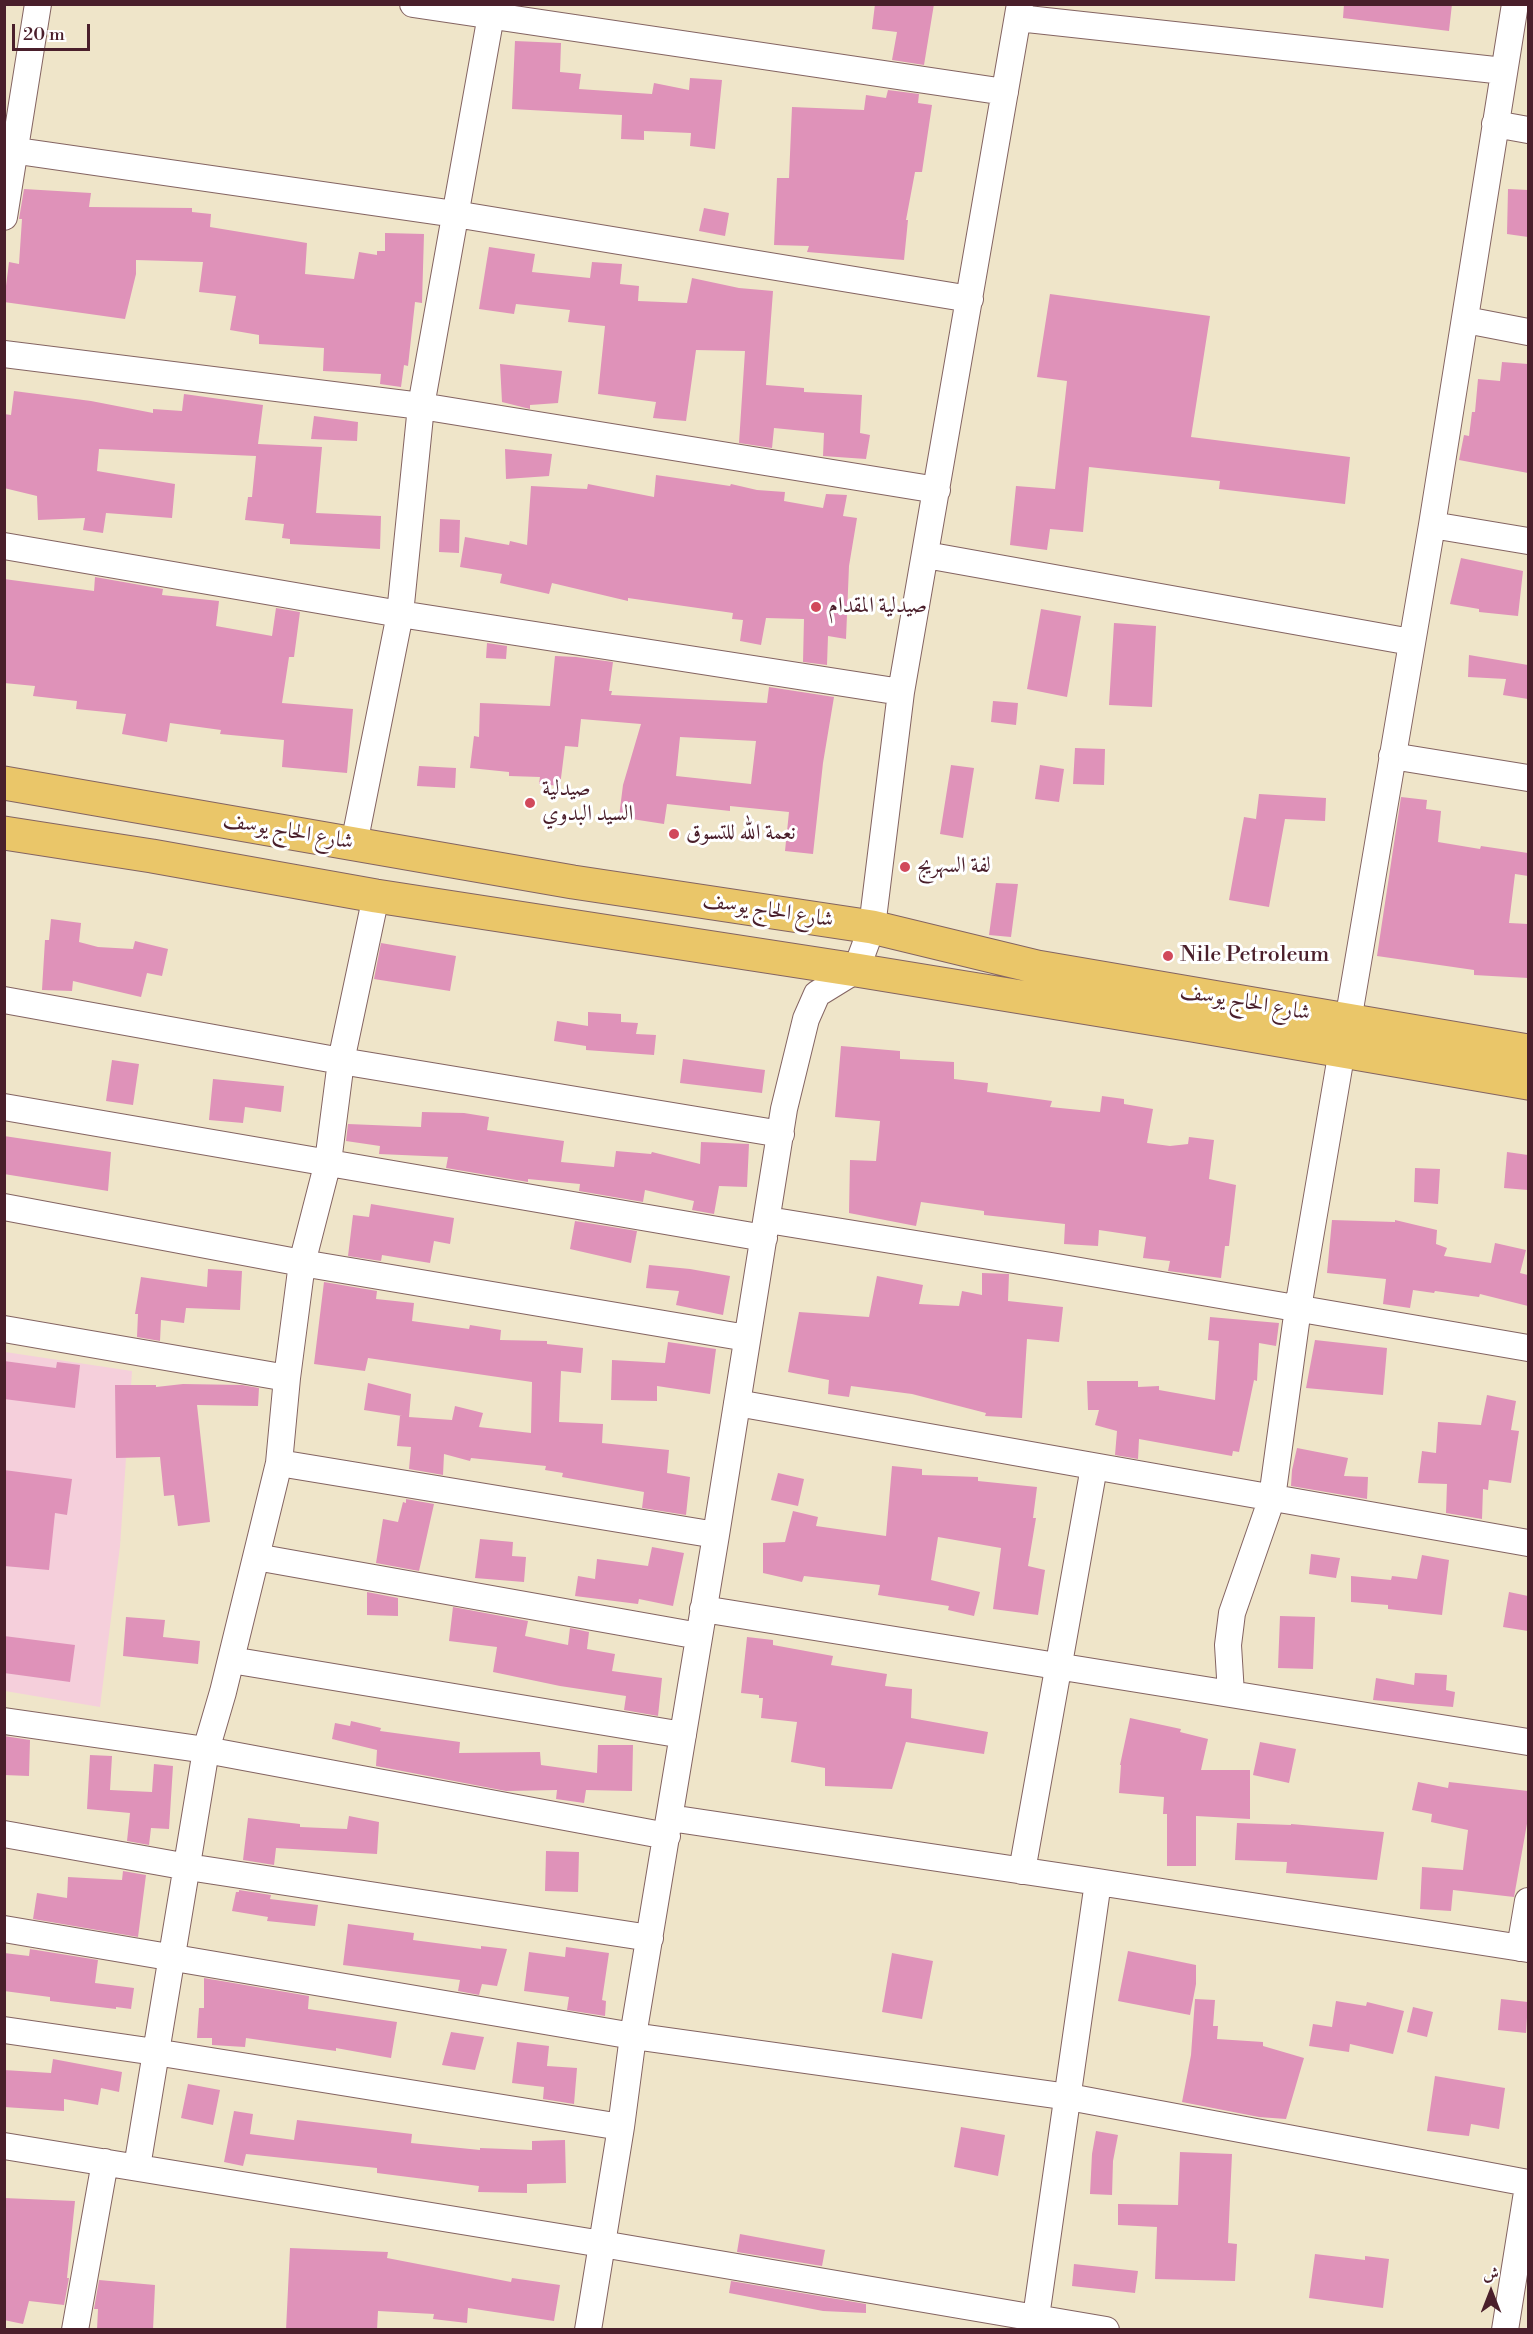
<!DOCTYPE html>
<meta charset="utf-8">
<style>
body{margin:0}
#map{position:relative;width:1533px;height:2334px;overflow:hidden;background:#efe5c9;font-family:"Libre Bodoni",Amiri,serif}
canvas{display:block}
.frame{position:absolute;inset:0;border:6px solid #4a1f2b;pointer-events:none}
.north{position:absolute;left:1461px;top:2262px;width:60px;height:60px;-webkit-text-stroke:4px #fff;paint-order:stroke;rotate:0deg;font-size:16px;font-weight:700;line-height:24px;text-align:center;color:#4a1f2b}
.north::after{content:'';display:block;margin:auto;width:21px;height:27px;background:#4a1f2b;clip-path:polygon(50% 0,100% 100%,50% 72%,0 100%)}
.scale{position:absolute;left:12px;top:24px;width:78px;height:27px;box-sizing:border-box;border:3px solid #4a1f2b;border-top:0;padding-left:8px;font-size:18px;line-height:21px;white-space:nowrap;color:#4a1f2b;-webkit-text-stroke:4px #fff;paint-order:stroke}
</style>
<div id="map">
<canvas width="1533" height="2334"></canvas>
<div class="frame"></div>
<div class="north">ش</div>
<div class="scale">20 m</div>
</div>
<script>
const ctx = document.querySelector('canvas').getContext('2d');
ctx.lineJoin = 'round';
function fill(path, color) { ctx.fillStyle = color; ctx.fill(path, 'evenodd'); }
const poly = rows => new Path2D(rows.map(r => 'M' + r).join(''));
function stroke(path, color, width, dash) { ctx.strokeStyle = color; ctx.lineWidth = width; ctx.lineCap = dash ? 'butt' : 'round'; ctx.setLineDash(dash || []); ctx.stroke(path); }
function label(font, color, halo, rows, align = 'center') {
  ctx.font = font + ' "Libre Bodoni",Amiri,serif'; ctx.lineWidth = 6; ctx.setLineDash([]); ctx.textBaseline = 'middle'; ctx.strokeStyle = halo; ctx.fillStyle = color; for (const [text, x, y, turn = 0] of rows) {
    ctx.save(); ctx.translate(x, y); ctx.rotate((+turn || 0) * Math.PI / 180); ctx.textAlign = isNaN(turn) ? turn : align; if (halo) ctx.strokeText(text, 0, 0); ctx.fillText(text, 0, 0); ctx.restore();
  }
}
const built = poly([
 [5,1352,132,1371,120,1546,100,1707,5,1691]
]);
const building = poly([
 [875,4,934,4,924,65,892,60,897,32,872,29],
 [1344,4,1452,4,1449,31,1343,18],
 [515,41,561,43,560,72,581,74,579,89,652,94,654,83,689,90,690,78,722,80,715,149,690,146,691,133,644,131,644,140,621,139,622,115,512,109],
 [888,90,919,94,918,103,932,105,922,172,915,172,906,220,908,220,904,260,807,252,809,246,774,245,777,178,789,178,792,107,864,110,866,95,886,98],
 [24,189,91,193,89,207,192,208,192,212,211,214,210,227,307,243,305,274,354,279,359,252,377,255,377,251,385,251,385,233,424,234,422,303,415,302,408,366,404,365,401,387,380,384,381,374,323,371,324,348,259,344,259,335,230,330,236,296,199,292,203,262,136,260,136,274,125,319,4,302,9,262,19,264,22,219,19,219],
 [1508,189,1528,190,1528,237,1507,234],
 [704,208,729,213,725,236,699,231],
 [489,247,535,254,532,272,590,278,592,262,622,264,620,284,639,286,638,301,687,303,692,278,739,288,773,291,766,385,804,388,804,392,862,395,860,433,870,435,866,459,823,456,824,433,774,428,772,448,739,443,745,351,696,350,686,421,653,418,656,402,598,394,605,326,568,322,570,310,516,304,514,314,479,309],
 [1050,294,1210,316,1191,437,1350,457,1345,504,1219,489,1220,481,1089,467,1083,532,1050,529,1047,550,1010,545,1016,486,1055,489,1067,381,1037,377],
 [1502,362,1528,364,1528,473,1459,460,1464,435,1469,436,1472,412,1475,412,1478,379,1500,381],
 [500,364,562,371,558,403,530,405,530,409,502,402],
 [14,391,91,401,153,413,153,409,182,411,184,394,263,405,258,444,322,447,316,513,381,516,380,549,290,544,290,539,282,538,284,524,245,520,248,497,252,497,256,456,99,449,97,471,175,484,172,518,106,513,103,533,83,530,85,518,38,520,37,496,4,488,4,414,11,415],
 [314,416,358,422,357,441,311,439],
 [505,449,552,454,549,476,506,479],
 [656,475,730,486,731,484,757,490,785,492,784,501,823,508,826,494,847,495,843,516,857,518,849,566,846,639,828,636,827,665,803,662,804,619,766,618,761,645,740,641,743,620,732,619,733,613,628,598,628,601,552,583,549,594,500,583,502,574,460,567,465,537,509,545,510,541,527,545,531,486,587,489,588,484,654,497],
 [440,519,460,520,459,553,439,552],
 [1461,558,1523,571,1518,616,1479,612,1479,609,1450,604],
 [95,577,163,589,162,595,219,601,216,626,272,636,276,608,300,612,294,657,289,657,282,703,353,709,347,773,282,767,284,740,220,734,221,730,170,723,167,742,122,734,126,714,76,709,77,701,33,696,35,686,4,683,4,579,94,591],
 [1041,609,1081,616,1067,697,1027,689],
 [1114,623,1156,626,1152,707,1109,705],
 [487,643,507,646,506,659,486,658],
 [1469,655,1528,665,1528,699,1503,695,1506,679,1468,677],
 [555,656,576,657,613,662,609,691,612,691,611,695,767,703,769,687,834,697,823,763,813,854,785,851,789,812,730,806,730,811,667,804,664,824,619,817,623,785,641,724,581,719,578,747,565,746,560,786,539,784,540,777,509,776,509,772,470,768,474,736,479,737,480,703,550,706],
 [680,737,756,741,751,784,676,776],
 [993,701,1018,703,1016,725,991,722],
 [1075,748,1105,749,1104,785,1073,784],
 [951,765,974,768,963,838,940,834],
 [1040,765,1064,769,1059,802,1035,799],
 [419,766,456,768,455,788,417,786],
 [1259,794,1326,798,1325,821,1285,819,1269,907,1229,900,1244,817,1256,819],
 [1401,797,1427,800,1426,809,1441,811,1438,842,1480,849,1481,846,1528,853,1528,876,1515,874,1509,923,1528,924,1528,978,1474,975,1474,970,1377,956],
 [996,883,1018,884,1011,937,989,935],
 [51,919,81,923,79,942,98,947,133,949,135,941,168,949,162,976,147,973,141,997,73,981,72,991,42,990,45,940,49,940],
 [381,943,456,956,450,991,374,979],
 [588,1012,621,1014,621,1022,638,1023,636,1034,656,1035,654,1055,586,1050,586,1046,554,1041,557,1021,588,1026],
 [841,1046,900,1051,900,1059,954,1062,954,1079,988,1083,987,1092,1052,1101,1050,1107,1100,1112,1102,1096,1124,1099,1124,1104,1153,1109,1147,1143,1170,1146,1188,1144,1189,1137,1214,1140,1209,1179,1236,1185,1229,1246,1225,1246,1221,1278,1168,1271,1170,1261,1143,1258,1146,1237,1099,1230,1098,1246,1064,1244,1065,1224,984,1215,984,1211,921,1202,916,1226,849,1213,850,1160,876,1161,880,1121,835,1117],
 [683,1059,765,1070,762,1093,680,1083],
 [112,1060,139,1064,133,1105,106,1101],
 [213,1079,284,1086,281,1112,245,1107,243,1123,209,1120],
 [422,1112,464,1113,489,1117,487,1130,564,1141,561,1162,614,1167,616,1151,651,1154,652,1152,700,1164,701,1142,749,1144,747,1187,719,1186,714,1214,692,1210,694,1201,645,1190,643,1202,579,1191,580,1184,528,1179,528,1182,446,1168,448,1157,379,1154,380,1146,346,1141,348,1124,421,1127],
 [4,1136,111,1152,108,1191,4,1174],
 [1507,1152,1528,1155,1528,1190,1504,1188],
 [1415,1168,1440,1169,1438,1204,1414,1202],
 [371,1204,454,1218,450,1244,434,1241,430,1263,382,1255,381,1261,348,1256,353,1215,369,1217],
 [1332,1220,1395,1222,1395,1220,1437,1230,1436,1244,1447,1248,1444,1256,1491,1263,1495,1243,1526,1250,1520,1273,1528,1275,1528,1306,1480,1294,1479,1297,1435,1291,1434,1293,1413,1290,1410,1308,1383,1304,1386,1279,1327,1273],
 [575,1221,637,1231,631,1263,570,1249],
 [649,1265,690,1269,730,1276,723,1315,676,1305,679,1291,646,1288],
 [208,1269,242,1271,240,1310,186,1308,184,1323,161,1320,160,1341,137,1337,138,1314,135,1314,141,1277,207,1287],
 [982,1273,1009,1274,1008,1301,1063,1307,1059,1342,1027,1339,1022,1418,985,1416,986,1413,912,1394,851,1386,849,1397,828,1394,829,1380,788,1372,799,1312,869,1317,877,1276,923,1285,919,1304,959,1306,962,1291,982,1295],
 [324,1282,377,1291,376,1299,414,1303,412,1321,469,1329,470,1325,501,1330,500,1340,547,1341,547,1344,583,1348,581,1373,561,1371,559,1422,603,1424,602,1443,669,1450,667,1473,690,1477,686,1515,642,1508,644,1492,562,1477,563,1473,545,1470,546,1466,471,1458,470,1461,444,1454,443,1475,409,1469,411,1447,397,1446,400,1416,402,1416,364,1410,368,1383,411,1394,409,1417,452,1420,455,1406,483,1413,479,1427,531,1433,532,1382,368,1358,365,1371,314,1364],
 [1210,1317,1279,1323,1276,1346,1259,1343,1257,1381,1254,1380,1239,1452,1233,1451,1232,1456,1139,1439,1138,1459,1115,1455,1117,1431,1095,1425,1099,1410,1088,1410,1087,1381,1138,1381,1138,1387,1159,1386,1159,1390,1215,1400,1219,1341,1208,1340],
 [1315,1340,1387,1348,1383,1395,1306,1388],
 [668,1342,716,1349,710,1394,657,1386,657,1401,611,1400,612,1360,665,1363],
 [4,1361,56,1368,57,1362,80,1365,75,1408,4,1399],
 [183,1384,242,1385,259,1388,258,1406,197,1405,210,1522,178,1526,174,1495,164,1496,160,1457,116,1458,115,1385,156,1385,156,1387],
 [1487,1395,1516,1401,1511,1430,1519,1431,1511,1483,1489,1480,1488,1490,1483,1489,1482,1519,1446,1513,1447,1484,1418,1483,1422,1451,1436,1453,1438,1422,1481,1425],
 [1297,1448,1348,1458,1344,1476,1368,1477,1367,1499,1291,1486,1292,1470],
 [892,1466,922,1469,922,1475,978,1477,978,1481,1037,1487,1033,1518,1036,1518,1028,1566,1045,1570,1038,1615,993,1609,1001,1548,938,1537,931,1580,980,1592,974,1616,948,1610,949,1606,878,1595,880,1585,804,1576,802,1582,763,1573,763,1543,785,1542,793,1511,818,1517,816,1526,886,1536],
 [4,1470,72,1479,67,1515,55,1513,49,1570,4,1566],
 [778,1473,804,1479,798,1506,771,1500],
 [406,1499,434,1504,419,1571,376,1563,383,1519,398,1522,403,1502,406,1503],
 [480,1539,513,1542,512,1556,526,1557,524,1582,475,1578],
 [652,1547,684,1553,673,1606,639,1599,638,1604,575,1596,578,1576,595,1579,597,1559,648,1566],
 [1311,1554,1340,1558,1336,1578,1309,1574],
 [1422,1555,1449,1560,1442,1615,1388,1609,1388,1605,1351,1602,1351,1576,1391,1580,1392,1576,1417,1579],
 [367,1592,398,1598,398,1616,367,1615],
 [1509,1592,1528,1596,1528,1631,1503,1627],
 [453,1607,528,1621,525,1636,568,1645,570,1628,589,1632,587,1649,615,1654,612,1671,662,1678,658,1716,624,1710,626,1696,560,1686,493,1672,497,1647,449,1641],
 [1280,1616,1315,1617,1313,1669,1278,1668],
 [126,1617,165,1620,163,1637,200,1641,198,1664,123,1656],
 [4,1636,75,1645,70,1682,4,1673],
 [747,1637,773,1640,773,1645,833,1656,831,1665,887,1674,885,1686,912,1689,911,1718,988,1732,984,1754,906,1742,892,1789,825,1786,825,1768,791,1762,797,1722,761,1718,763,1698,759,1698,759,1695,741,1693],
 [1415,1673,1447,1675,1446,1690,1455,1692,1453,1707,1373,1700,1376,1678,1414,1685],
 [1130,1718,1181,1729,1180,1732,1208,1739,1201,1770,1250,1770,1250,1819,1196,1816,1196,1866,1167,1866,1167,1814,1163,1814,1164,1797,1119,1793,1121,1765,1120,1765],
 [351,1721,381,1728,380,1731,460,1742,459,1753,540,1752,541,1765,597,1773,598,1745,633,1745,632,1791,586,1790,584,1803,556,1799,557,1790,506,1791,376,1766,377,1750,332,1739,335,1723,350,1726],
 [4,1736,30,1740,29,1776,4,1775],
 [1260,1742,1296,1749,1289,1783,1253,1775],
 [90,1755,112,1756,110,1790,152,1792,154,1764,173,1766,169,1829,151,1828,149,1845,127,1841,130,1813,87,1809],
 [1418,1782,1448,1788,1449,1782,1528,1791,1528,1818,1514,1897,1453,1890,1451,1911,1420,1909,1422,1867,1463,1870,1468,1830,1431,1822,1432,1814,1412,1810],
 [349,1816,379,1822,377,1854,276,1848,274,1865,243,1860,248,1818,300,1824,300,1827,347,1829],
 [1237,1823,1291,1825,1291,1824,1384,1832,1377,1880,1286,1873,1287,1862,1235,1860],
 [546,1851,579,1852,578,1892,545,1891],
 [123,1871,146,1875,138,1937,33,1919,37,1893,67,1898,68,1877,122,1880],
 [239,1890,271,1895,270,1899,318,1905,315,1926,267,1921,268,1917,232,1911,236,1892,239,1892],
 [348,1924,414,1933,413,1940,481,1949,481,1946,507,1949,497,1986,482,1984,479,1995,458,1991,460,1980,343,1965],
 [566,1947,609,1953,602,2000,606,2001,605,2016,567,2010,569,1997,524,1991,529,1952,565,1957],
 [30,1949,98,1960,95,1983,134,1988,131,2009,116,2007,116,2009,50,2001,50,1997,4,1991,4,1953,29,1956],
 [1128,1951,1196,1965,1196,1984,1190,2015,1118,2001],
 [892,1953,933,1961,922,2019,882,2012],
 [204,1978,309,1996,308,2009,397,2022,391,2058,336,2048,336,2051,246,2038,245,2047,212,2045,212,2038,197,2038,199,2008,204,2008],
 [1195,1999,1215,2000,1213,2026,1218,2026,1217,2039,1263,2042,1263,2046,1304,2058,1286,2119,1259,2117,1182,2102,1191,2055],
 [1501,1999,1528,2002,1526,2033,1498,2030],
 [1336,2001,1366,2006,1367,2002,1404,2011,1393,2054,1350,2044,1349,2052,1309,2046,1313,2024,1332,2027],
 [1413,2007,1433,2012,1427,2037,1407,2032],
 [451,2032,484,2037,475,2070,442,2065],
 [517,2042,549,2046,547,2066,577,2068,574,2104,543,2099,544,2087,512,2083],
 [53,2059,122,2072,119,2092,101,2088,98,2105,64,2099,64,2111,4,2107,4,2070,51,2073],
 [1435,2076,1505,2088,1499,2129,1471,2124,1469,2136,1427,2131],
 [188,2084,220,2090,213,2125,181,2118],
 [234,2111,253,2114,250,2134,294,2140,297,2120,412,2134,411,2143,480,2150,480,2148,532,2150,532,2141,565,2140,566,2183,527,2184,527,2193,478,2192,479,2186,377,2173,377,2168,246,2154,243,2166,224,2162],
 [961,2127,1005,2135,998,2176,954,2167],
 [1096,2131,1118,2135,1113,2161,1112,2195,1090,2194,1092,2154],
 [1180,2152,1232,2154,1228,2243,1237,2244,1235,2281,1155,2279,1157,2227,1118,2225,1118,2204,1178,2205],
 [4,2198,75,2201,67,2278,69,2278,64,2305,29,2301,23,2324,4,2320],
 [740,2234,825,2250,822,2266,737,2252],
 [290,2248,388,2252,387,2258,511,2282,512,2278,560,2285,554,2321,468,2308,467,2323,433,2319,434,2314,378,2311,377,2330,286,2330],
 [1315,2254,1365,2260,1365,2256,1389,2259,1383,2308,1309,2298],
 [1074,2264,1138,2271,1135,2293,1072,2286],
 [99,2280,155,2285,153,2330,97,2330,98,2309,94,2309],
 [731,2281,866,2304,866,2313,823,2311,729,2293]
]);
const minor = poly([
 [413,4,1005,92],
 [1018,18,1504,71],
 [1495,124,1528,130],
 [4,149,455,214,970,299],
 [4,217,38,4],
 [1466,320,1528,332],
 [4,354,421,406,937,490],
 [1432,525,1528,541],
 [4,546,400,614,901,692],
 [926,555,1411,642],
 [1392,756,1528,778],
 [354,844,400,614,421,406,493,4],
 [4,1000,341,1061,781,1134],
 [1348,1021,1432,525,1515,4],
 [4,1107,764,1238],
 [4,1207,302,1263,747,1338],
 [768,1220,1051,1266,1528,1348],
 [4,1329,287,1378],
 [737,1403,1528,1543],
 [279,1463,716,1535],
 [256,1557,699,1636],
 [703,1609,1528,1742],
 [231,1660,683,1735],
 [1231,1694,1228,1645,1232,1613,1272,1498,1298,1308,1342,1050],
 [4,1721,206,1750,667,1836],
 [670,1818,1098,1882,1528,1949],
 [4,1834,188,1867,650,1938],
 [1022,1871,1094,1467],
 [4,1929,633,2036,1069,2097,1528,2183],
 [1520,1948,1528,1901],
 [4,2030,155,2052,621,2127],
 [4,2146,602,2244,1106,2330],
 [137,2167,206,1750,223,1692,279,1463,287,1378,302,1263,328,1162,341,1061,376,896],
 [1036,2317,1098,1882],
 [75,2330,105,2162],
 [588,2330,621,2127,633,2036,716,1535,784,1109,806,1019,817,994,856,970,872,927,901,692,1020,4],
 [1505,2330,1528,2186]
]);
const major = poly([
 [4,783,573,882,872,927,1037,967,1528,1051],
 [4,833,152,856,376,896,856,970,1192,1025,1528,1083]
]);
const markers = [
 [816,607,6,"#d1495b"],
 [530,803,6,"#d1495b"],
 [674,834,6,"#d1495b"],
 [905,867,6,"#d1495b"],
 [1168,956,6,"#d1495b"]
];
const poiNames = [
 ["صيدلية المقدام",828,607],
 ["صيدلية",542,790],
 ["السيد البدوي",542,815],
 ["نعمة الله للتسوق",686,834],
 ["لفة السهريج",917,867],
 ["Nile Petroleum",1180,956]
];
const streetNames = [
 ["شارع الحاج يوسف",288,832,10],
 ["شارع الحاج يوسف",768,911,9],
 ["شارع الحاج يوسف",1245,1003,10]
];
fill(built, '#f5cfdb');
fill(building, '#df92b9');
stroke(minor, '#846462', 28);
stroke(major, '#846462', 35);
stroke(minor, '#fff', 26);
stroke(major, '#eac669', 33);
for (const [x, y, r, color] of markers) { const dot = new Path2D(); dot.arc(x, y, r, 0, 2 * Math.PI); ctx.fillStyle = color; ctx.fill(dot); stroke(dot, '#fff', 2); }
label('22px', '#4a1f2b', '#fff', poiNames, 'left');
label('22px', '#4a1f2b', '#fff', streetNames);
</script>
